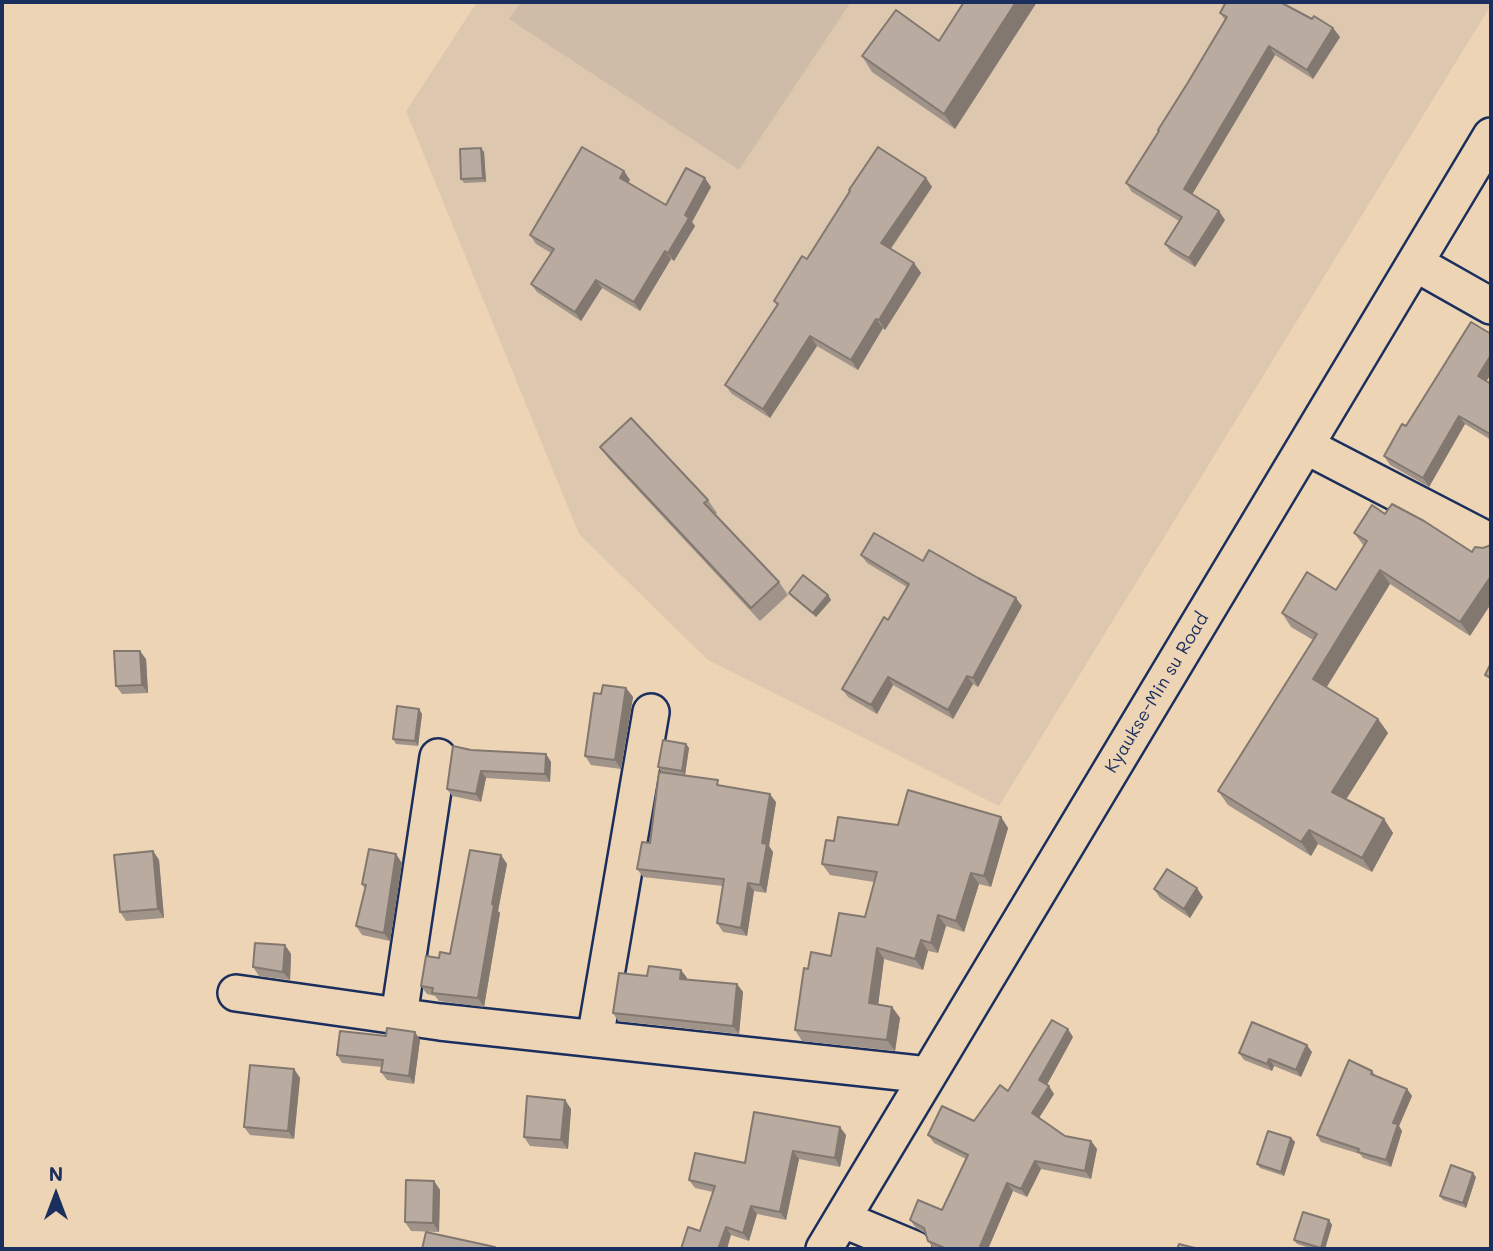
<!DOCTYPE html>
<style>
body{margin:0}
#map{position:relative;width:1493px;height:1251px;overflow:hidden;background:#edd4b5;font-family:Mali,sans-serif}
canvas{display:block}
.frame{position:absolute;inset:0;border:4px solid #1b2f5e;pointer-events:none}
.north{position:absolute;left:21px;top:1160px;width:70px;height:70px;-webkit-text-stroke:5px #edd4b5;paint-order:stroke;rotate:0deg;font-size:19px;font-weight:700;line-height:28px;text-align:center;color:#1b2f5e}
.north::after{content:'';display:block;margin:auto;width:24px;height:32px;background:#1b2f5e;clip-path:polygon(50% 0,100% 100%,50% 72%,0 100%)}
</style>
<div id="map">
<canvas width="1493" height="1251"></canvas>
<div class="frame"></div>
<div class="north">N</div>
</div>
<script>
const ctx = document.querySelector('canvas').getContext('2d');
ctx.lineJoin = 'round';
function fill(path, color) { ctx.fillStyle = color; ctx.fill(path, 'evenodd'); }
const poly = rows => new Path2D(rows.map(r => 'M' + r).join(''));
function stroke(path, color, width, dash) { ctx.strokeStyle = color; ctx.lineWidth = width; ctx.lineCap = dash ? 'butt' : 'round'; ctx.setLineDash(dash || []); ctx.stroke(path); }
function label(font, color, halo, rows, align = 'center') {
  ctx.font = font + ' Mali,sans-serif'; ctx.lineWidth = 6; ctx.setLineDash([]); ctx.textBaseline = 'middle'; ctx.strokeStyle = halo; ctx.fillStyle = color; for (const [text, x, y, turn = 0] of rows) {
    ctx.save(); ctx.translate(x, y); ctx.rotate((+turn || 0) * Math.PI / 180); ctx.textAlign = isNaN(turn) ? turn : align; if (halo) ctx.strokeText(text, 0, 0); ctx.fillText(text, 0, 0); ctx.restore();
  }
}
const built = poly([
 [477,2,1491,2,1491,5,999,806,708,660,579,534,406,111]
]);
const green = poly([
 [521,2,851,2,739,170,509,19]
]);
const minor = poly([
 [1415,263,1491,306],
 [1306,446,1491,542],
 [236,993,440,1022,928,1075],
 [399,1016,438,757],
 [595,1039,651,712],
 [842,1219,914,1249],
 [824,1249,1491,136]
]);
const wall = poly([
 [964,2,1037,2,955,129,872,72,862,56,939,41],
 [1220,13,1312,19,1333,28,1340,37,1313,79,1275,55,1192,194,1225,220,1195,267,1171,252,1165,244,1179,221,1132,192,1126,183,1159,131,1225,20],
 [484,152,486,182,464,183,461,179],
 [624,171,630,180,628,183,666,205,711,187,692,222,695,226,674,261,671,259,640,311,602,288,581,321,537,292,531,284,551,253,536,244,530,235],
 [926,178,932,187,891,249,914,263,921,273,885,330,883,328,858,370,817,346,770,418,732,394,725,385,777,305,774,301,807,259,850,192,849,190],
 [1486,381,1491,384,1491,440,1465,424,1429,487,1390,465,1384,456,1406,426],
 [600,447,708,500,717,513,715,515,779,582,788,595,760,621,609,459],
 [1385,514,1470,636,1390,584,1326,688,1378,719,1388,733,1346,799,1384,819,1393,833,1372,872,1318,844,1311,856,1228,805,1218,791,1313,640,1291,627,1282,613,1336,590,1364,546,1354,533],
 [861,555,923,561,1022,606,978,687,973,684,953,719,893,685,877,714,848,697,842,689,888,620,907,587,867,563],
 [789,593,828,595,831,600,816,617,792,597],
 [146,659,148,693,122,694,116,686],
 [626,688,633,697,621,769,591,765,585,756,601,694],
 [419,709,422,714,418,746,396,744,393,739],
 [686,744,689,748,685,775,776,802,769,846,773,852,766,893,754,891,747,936,723,932,717,923,723,886,643,877,637,869,650,843,661,772,658,767],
 [471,750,546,754,551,762,550,782,486,778,481,802,452,796,447,789],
 [1001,817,1008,828,991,887,979,884,964,932,946,926,938,953,928,951,923,970,884,959,878,1005,892,1007,900,1018,895,1051,802,1041,795,1030,808,969,831,956,865,917,874,882,830,875,822,864,834,841,898,825],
 [153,851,159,860,164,918,126,921,120,912],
 [501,855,507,864,498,911,500,913,484,1007,439,1001,435,996,427,994,421,986,439,958,450,954],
 [402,863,390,941,362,935,356,926,365,889,362,884],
 [1154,889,1203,897,1190,918,1160,898],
 [285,945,291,954,290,980,259,976,253,967],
 [681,970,687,978,687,980,737,984,743,992,739,1034,618,1021,613,1013,647,976],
 [415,1032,420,1040,414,1084,387,1080,381,1072,382,1067,342,1063,337,1055,386,1036],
 [1073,1037,1047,1085,1054,1094,1039,1118,1065,1136,1091,1141,1097,1149,1091,1179,1041,1169,1027,1197,1013,1191,988,1249,934,1249,928,1241,926,1234,916,1228,910,1220,942,1210,966,1159,934,1143,928,1135,974,1121,1008,1091],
 [1312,1052,1301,1077,1274,1066,1272,1071,1244,1060,1239,1053],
 [294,1069,300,1078,294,1139,250,1135,244,1127],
 [1372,1071,1376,1076,1407,1089,1412,1096,1399,1126,1402,1131,1391,1167,1363,1158,1360,1154,1321,1142,1317,1135],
 [565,1100,571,1109,568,1149,530,1146,524,1137],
 [846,1135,840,1167,799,1159,786,1220,757,1214,749,1241,731,1235,700,1231,713,1192,695,1188,689,1180],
 [1291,1138,1295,1142,1284,1176,1260,1168,1257,1164],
 [1476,1177,1466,1208,1443,1200,1440,1196],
 [434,1181,440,1190,439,1232,411,1231,405,1222],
 [1329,1220,1332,1225,1325,1249,1313,1249,1297,1244,1294,1240]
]);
const shadedWall = poly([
 [1016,2,1037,2,955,129,944,114],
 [1333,28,1340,37,1313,79,1307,70],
 [1269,46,1275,55,1190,198,1184,189],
 [481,148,484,152,486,182,483,178],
 [624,171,630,180,625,187,620,178],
 [705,178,711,187,692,222,695,226,674,261,668,253,685,215],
 [926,178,932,187,888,252,881,243],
 [1219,211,1225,220,1195,267,1189,258],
 [665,251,671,259,640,311,634,302],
 [914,263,921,273,885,330,879,320],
 [596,280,602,288,581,321,575,312],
 [876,319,883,328,858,370,851,360],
 [810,336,817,346,770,418,763,409],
 [1491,355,1491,374,1484,385,1478,376],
 [1459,416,1465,424,1429,487,1423,478],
 [1380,570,1390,584,1323,693,1313,679],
 [1491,576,1491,604,1470,636,1460,622],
 [828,595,831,600,816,617,813,613],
 [1016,598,1022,606,978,687,973,678],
 [140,651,146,659,148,693,142,685],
 [967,676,973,684,953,719,948,710],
 [888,677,893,685,877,714,871,705],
 [626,688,633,697,621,769,615,760],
 [419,709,422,714,418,746,415,741],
 [1378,719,1388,733,1342,806,1332,792],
 [686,744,689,748,685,775,682,771],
 [546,754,551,762,550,782,545,774],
 [481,771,486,778,481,802,476,794],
 [770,794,776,802,769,846,773,852,766,893,760,885,762,843],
 [1001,817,1008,828,991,887,984,876],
 [1384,819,1393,833,1372,872,1362,858],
 [1309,830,1318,844,1311,856,1301,842],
 [153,851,159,860,164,918,158,909],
 [396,854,402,863,390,941,384,933],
 [501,855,507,864,498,911,500,913,484,1007,478,998,492,904],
 [971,873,979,884,964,932,956,921],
 [748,883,754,891,747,936,741,928],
 [1197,888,1203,897,1190,918,1184,909],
 [938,915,946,926,938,953,931,943],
 [921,940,928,951,923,970,915,959],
 [285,945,291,954,290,980,283,972],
 [877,948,884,959,877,1014,869,1003],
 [681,970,687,978,686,987,680,979],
 [737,984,743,992,739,1034,733,1026],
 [892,1007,900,1018,895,1051,887,1040],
 [1068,1029,1073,1037,1045,1088,1039,1080],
 [415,1032,420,1040,414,1084,409,1076],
 [1307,1045,1312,1052,1301,1077,1296,1070],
 [1269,1059,1274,1066,1272,1071,1267,1064],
 [294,1069,300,1078,294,1139,288,1131],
 [1049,1086,1054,1094,1037,1121,1032,1113],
 [1407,1089,1412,1096,1399,1126,1402,1131,1391,1167,1386,1160,1393,1123],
 [565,1100,571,1109,568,1149,561,1140],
 [840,1127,846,1135,840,1167,835,1158],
 [1291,1138,1295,1142,1284,1176,1281,1172],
 [1091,1141,1097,1149,1091,1179,1085,1171],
 [793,1151,799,1159,786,1220,780,1212],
 [1035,1161,1041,1169,1027,1197,1021,1189],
 [1473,1173,1476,1177,1466,1208,1463,1203],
 [434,1181,440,1190,439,1232,433,1223],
 [1007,1183,1013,1191,988,1249,979,1249],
 [751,1206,757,1214,749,1241,743,1233],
 [1329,1220,1332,1225,1325,1249,1321,1249,1321,1248],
 [726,1227,731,1235,727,1249,718,1249]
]);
const building = poly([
 [964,2,1016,2,944,114,862,56,896,10,939,41,964,2],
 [1226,2,1280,2,1312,19,1314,16,1333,28,1307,70,1269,46,1184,189,1219,211,1189,258,1165,244,1182,217,1126,183,1159,131,1158,130,1187,84,1227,17,1220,13,1226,2],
 [582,147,624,171,620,178,666,205,686,168,705,178,685,215,689,218,668,253,665,251,634,302,596,280,575,312,531,284,554,249,530,235,582,147],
 [878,147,926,178,881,243,914,263,879,320,876,319,851,360,810,336,763,409,725,385,778,304,774,301,802,256,807,259,850,191,849,190,878,147],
 [481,148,483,178,461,179,460,149,481,148],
 [1471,322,1491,334,1491,355,1478,376,1491,384,1491,431,1490,434,1459,416,1423,478,1384,456,1402,424,1406,426,1471,322],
 [631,418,708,500,704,503,779,582,751,608,600,447,631,418],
 [1392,504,1424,521,1472,552,1475,547,1483,548,1491,545,1491,576,1460,622,1380,570,1313,679,1378,719,1332,792,1384,819,1362,858,1309,830,1301,842,1218,791,1317,634,1282,613,1307,572,1336,590,1367,541,1354,533,1372,505,1385,514,1392,504],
 [874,533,923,561,929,550,978,578,1016,598,973,678,967,676,948,710,888,677,871,705,842,689,884,617,888,620,909,584,861,555,874,533],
 [803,575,828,595,813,613,789,593,803,575],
 [114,651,140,651,142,685,116,686,114,651],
 [1491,663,1491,678,1485,675,1491,663],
 [603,685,626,688,615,760,585,756,594,693,601,694,603,685],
 [397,706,419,709,415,741,393,739,397,706],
 [663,740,686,744,682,771,658,767,663,740],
 [453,746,471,750,546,754,545,774,481,771,476,794,447,789,453,746],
 [659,772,718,780,717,785,770,794,762,843,767,844,760,885,748,883,741,928,717,923,724,879,637,869,642,842,650,843,659,772],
 [908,790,1001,817,984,876,971,873,956,921,938,915,931,943,921,940,915,959,877,948,869,1003,892,1007,887,1040,795,1030,804,968,808,969,811,952,831,956,839,913,865,917,877,872,822,864,826,840,834,841,838,817,898,825,908,790],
 [369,849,396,854,384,933,356,926,366,885,362,884,369,849],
 [470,850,501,855,492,904,494,905,478,998,432,993,433,988,421,986,426,956,439,958,440,952,450,954,470,850],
 [153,851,158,909,120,912,114,855,153,851],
 [1167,869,1197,888,1184,909,1154,889,1167,869],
 [255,943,285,945,283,972,253,967,255,943],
 [649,966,681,970,680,979,737,984,733,1026,613,1013,619,973,647,976,649,966],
 [1052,1020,1068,1029,1039,1080,1049,1086,1032,1113,1065,1136,1091,1141,1085,1171,1035,1161,1021,1189,1007,1183,979,1249,947,1249,928,1241,924,1228,910,1220,918,1200,942,1210,968,1155,928,1135,942,1106,974,1121,1000,1085,1008,1091,1052,1020],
 [1252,1022,1307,1045,1296,1070,1269,1059,1267,1064,1239,1053,1252,1022],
 [387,1028,415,1032,409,1076,381,1072,383,1060,337,1055,340,1031,386,1036,387,1028],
 [1349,1060,1372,1071,1371,1074,1407,1089,1393,1123,1398,1124,1386,1160,1358,1152,1359,1149,1317,1135,1349,1060],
 [250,1065,294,1069,288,1131,244,1127,250,1065],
 [527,1096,565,1100,561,1140,524,1137,527,1096],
 [754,1112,840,1127,835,1158,793,1151,780,1212,751,1206,743,1233,726,1227,718,1249,681,1249,688,1227,700,1231,715,1186,689,1180,695,1153,745,1163,754,1112],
 [1268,1131,1291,1138,1281,1172,1257,1164,1268,1131],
 [1451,1165,1473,1173,1463,1203,1440,1196,1451,1165],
 [406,1180,434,1181,433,1223,405,1222,406,1180],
 [1303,1212,1329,1220,1321,1248,1294,1240,1303,1212],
 [426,1232,495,1247,494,1249,422,1249,426,1232],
 [1179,1244,1199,1249,1177,1249,1179,1244]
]);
const streetNames = [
 ["Kyaukse-Min su Road",1157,693,-59]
];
fill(built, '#ddc8af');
fill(green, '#cfbca8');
stroke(minor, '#1b2f5e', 40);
stroke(minor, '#edd4b5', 35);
fill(wall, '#9f938a');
fill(shadedWall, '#827870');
fill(building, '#b9aba0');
stroke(building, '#827870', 2);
label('18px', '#1b2f5e', '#edd4b5', streetNames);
</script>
